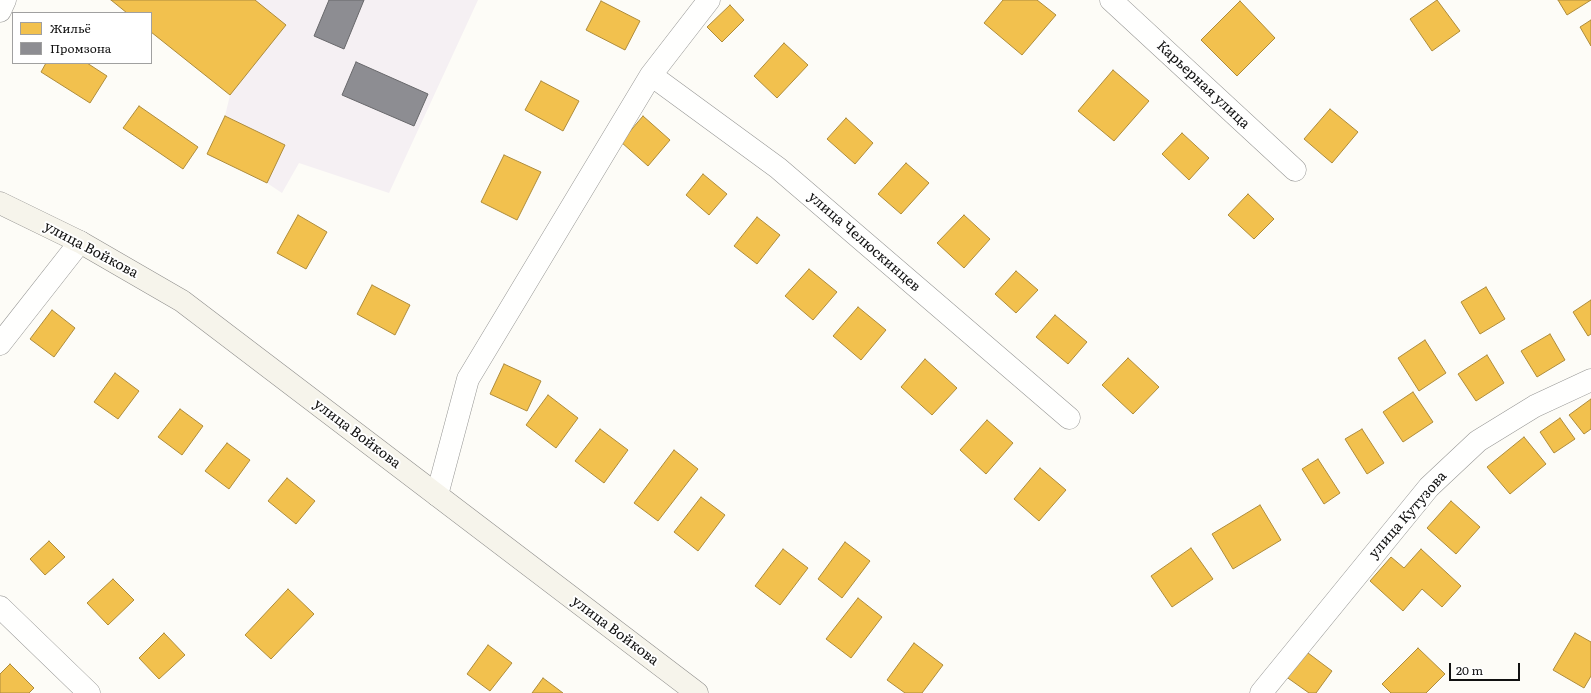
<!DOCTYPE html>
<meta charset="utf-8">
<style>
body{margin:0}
#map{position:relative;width:1591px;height:693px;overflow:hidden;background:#fdfcf7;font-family:Literata,serif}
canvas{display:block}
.legend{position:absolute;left:12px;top:12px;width:140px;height:52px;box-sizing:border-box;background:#fff;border:1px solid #a0a0a0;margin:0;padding:5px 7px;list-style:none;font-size:12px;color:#111}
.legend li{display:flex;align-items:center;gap:8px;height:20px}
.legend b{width:20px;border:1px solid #a0a0a0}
.scale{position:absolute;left:1449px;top:663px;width:71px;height:18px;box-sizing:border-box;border:2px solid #111;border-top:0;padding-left:5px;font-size:12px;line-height:14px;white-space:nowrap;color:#111;-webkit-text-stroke:3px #fff;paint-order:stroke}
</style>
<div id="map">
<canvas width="1591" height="693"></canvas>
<ul class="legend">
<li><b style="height:11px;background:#f2c14e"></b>Жильё</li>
<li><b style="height:11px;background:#8d8d92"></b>Промзона</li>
</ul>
<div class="scale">20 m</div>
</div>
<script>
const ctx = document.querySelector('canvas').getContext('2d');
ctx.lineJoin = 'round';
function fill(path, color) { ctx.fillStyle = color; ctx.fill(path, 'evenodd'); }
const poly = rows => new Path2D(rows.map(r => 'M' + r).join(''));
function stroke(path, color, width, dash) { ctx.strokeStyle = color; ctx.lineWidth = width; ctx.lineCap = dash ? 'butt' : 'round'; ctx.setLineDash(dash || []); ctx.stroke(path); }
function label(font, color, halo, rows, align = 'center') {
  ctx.font = font + ' Literata,serif'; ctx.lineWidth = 4; ctx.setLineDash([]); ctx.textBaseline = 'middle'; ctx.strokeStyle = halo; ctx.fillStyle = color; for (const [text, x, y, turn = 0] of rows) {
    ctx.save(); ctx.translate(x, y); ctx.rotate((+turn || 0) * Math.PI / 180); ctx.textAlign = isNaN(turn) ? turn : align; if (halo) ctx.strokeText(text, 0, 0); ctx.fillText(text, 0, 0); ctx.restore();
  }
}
const industrial = poly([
 [111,0,478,0,389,193,299,163,282,193,267,183,225,116,230,95,151,32,151,13,127,13]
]);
const homes = poly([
 [111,0,255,0,286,25,230,95,151,32,151,13,127,13,111,0],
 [1003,0,1037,0,1056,15,1022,55,984,23,1003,0],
 [1437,0,1460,31,1432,51,1410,19,1437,0],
 [1558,0,1591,0,1567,15,1558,0],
 [601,1,640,21,625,50,586,30,601,1],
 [1240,1,1275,38,1237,76,1201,40,1240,1],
 [730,5,744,20,722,42,707,27,730,5],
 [1591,20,1591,46,1580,27,1591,20],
 [784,43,808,65,777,98,754,76,784,43],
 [46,63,87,63,107,76,90,103,41,72,46,63],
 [1113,70,1149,101,1114,141,1078,111,1113,70],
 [541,81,579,101,563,131,525,110,541,81],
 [139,106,198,147,183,169,123,128,139,106],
 [1330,109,1358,132,1332,163,1304,139,1330,109],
 [225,116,285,145,267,183,207,154,225,116],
 [643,116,670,140,648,166,621,142,643,116],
 [846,118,873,143,855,164,827,139,846,118],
 [1182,133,1209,158,1189,180,1162,154,1182,133],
 [504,155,541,172,517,220,481,202,504,155],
 [906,163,929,183,901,214,878,194,906,163],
 [703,174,727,194,709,215,686,195,703,174],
 [1248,194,1274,219,1254,239,1228,215,1248,194],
 [298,215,327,232,306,269,277,253,298,215],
 [964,215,990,239,964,268,937,243,964,215],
 [757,217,780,235,757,264,734,246,757,217],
 [809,269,837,292,813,320,785,296,809,269],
 [1016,271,1038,290,1016,313,995,294,1016,271],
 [372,285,410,305,395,335,357,314,372,285],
 [1486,287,1505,319,1480,334,1461,302,1486,287],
 [1591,300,1591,334,1588,336,1573,312,1591,300],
 [858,307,886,330,861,360,833,336,858,307],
 [52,310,75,328,54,357,30,339,52,310],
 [1055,315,1087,342,1068,364,1036,337,1055,315],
 [1550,334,1565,360,1537,377,1521,351,1550,334],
 [1425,340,1446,373,1419,391,1398,358,1425,340],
 [1487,355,1504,383,1476,401,1458,374,1487,355],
 [1128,358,1159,387,1133,414,1102,385,1128,358],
 [925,359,957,388,932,415,901,387,925,359],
 [504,364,541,381,527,411,490,394,504,364],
 [115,373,139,391,118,419,94,402,115,373],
 [1413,392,1433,422,1403,442,1383,412,1413,392],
 [548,395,578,418,556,448,526,425,548,395],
 [1591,399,1591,429,1584,434,1569,415,1591,399],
 [180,409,203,426,182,455,158,437,180,409],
 [1560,418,1575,439,1554,453,1540,432,1560,418],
 [987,420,1013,443,986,474,960,450,987,420],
 [600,429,628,450,604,483,575,461,600,429],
 [1362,429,1384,463,1367,474,1345,439,1362,429],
 [1524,437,1546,464,1510,494,1487,467,1524,437],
 [227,443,250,460,229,489,205,471,227,443],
 [674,450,698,469,658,521,634,503,674,450],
 [1318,459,1340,493,1324,504,1302,469,1318,459],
 [1040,468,1066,490,1039,521,1014,499,1040,468],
 [287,478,315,501,296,524,268,501,287,478],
 [701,497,725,515,698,551,674,532,701,497],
 [1451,501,1480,527,1456,554,1427,528,1451,501],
 [1260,505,1281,540,1233,569,1212,534,1260,505],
 [49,541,65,557,45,575,30,559,49,541],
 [845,542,870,561,842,598,818,579,845,542],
 [1191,548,1213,579,1172,607,1151,576,1191,548],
 [783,549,808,568,780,605,755,586,783,549],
 [1421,549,1461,586,1442,607,1422,589,1403,611,1370,581,1391,557,1404,568,1421,549],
 [113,579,134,600,108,625,87,603,113,579],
 [288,589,314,614,271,659,245,635,288,589],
 [858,598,882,617,851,658,826,639,858,598],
 [164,633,185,655,159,679,139,658,164,633],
 [1575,633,1591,642,1591,676,1584,688,1553,670,1575,633],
 [914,643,943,665,922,693,905,693,887,680,914,643],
 [488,645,512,663,490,691,467,674,488,645],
 [1418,648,1445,674,1426,693,1391,693,1382,684,1418,648],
 [1304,650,1332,671,1316,693,1309,693,1285,676,1304,650],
 [10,664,34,688,29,693,0,693,0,674,10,664],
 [543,678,563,693,532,693,543,678]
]);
const industry = poly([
 [329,0,364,0,344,49,314,36,329,0],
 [356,62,428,94,414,126,342,95,356,62]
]);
const street = poly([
 [1111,0,1295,170],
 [0,11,5,0],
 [651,75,778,168,1069,418],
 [0,344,80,242],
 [437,495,468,379,651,75,709,0],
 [0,607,89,693],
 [1261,693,1429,487,1478,441,1535,406,1591,380]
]);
const secondary = poly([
 [0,203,80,242,182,301,697,693]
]);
const streetNames = [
 ["Карьерная улица",1203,85,43],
 ["улица Челюскинцев",864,242,41],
 ["улица Войкова",91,250,28],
 ["улица Войкова",357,434,37],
 ["улица Кутузова",1408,515,-49],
 ["улица Войкова",615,631,37]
];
fill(industrial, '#f5f0f3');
fill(homes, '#f2c14e');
stroke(homes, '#ae8c3c', 1);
fill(industry, '#8d8d92');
stroke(industry, '#68686b', 1);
stroke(street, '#979795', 23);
stroke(secondary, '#8e8d8b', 23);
stroke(street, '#fffffe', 22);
stroke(secondary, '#f6f4eb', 22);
label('14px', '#111', '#fff', streetNames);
</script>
